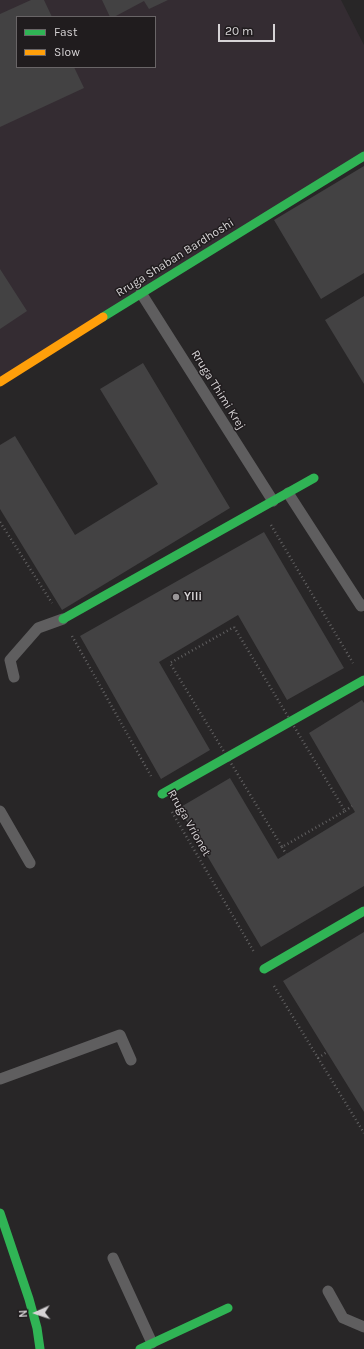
<!DOCTYPE html>
<style>
body{margin:0}
#map{position:relative;width:364px;height:1349px;overflow:hidden;background:#282627;font-family:Karla,sans-serif}
canvas{display:block}
.legend{position:absolute;left:16px;top:16px;width:140px;height:52px;box-sizing:border-box;background:#201c1e;border:1px solid #696567;margin:0;padding:5px 7px;list-style:none;font-size:12px;color:#d6d3d5}
.legend li{display:flex;align-items:center;gap:8px;height:20px}
.legend b{width:20px;border:1px solid #696567}
.north{position:absolute;left:16px;top:1293px;width:40px;height:40px;-webkit-text-stroke:3px #201c1e;paint-order:stroke;rotate:267deg;font-size:11px;font-weight:700;line-height:16px;text-align:center;color:#d6d3d5}
.north::after{content:'';display:block;margin:auto;width:14px;height:18px;background:#d6d3d5;clip-path:polygon(50% 0,100% 100%,50% 72%,0 100%)}
.scale{position:absolute;left:218px;top:24px;width:57px;height:18px;box-sizing:border-box;border:2px solid #d6d3d5;border-top:0;padding-left:5px;font-size:12px;line-height:14px;white-space:nowrap;color:#d6d3d5;-webkit-text-stroke:3px #201c1e;paint-order:stroke}
</style>
<div id="map">
<canvas width="364" height="1349"></canvas>
<ul class="legend">
<li><b style="height:5px;background:#30b455"></b>Fast</li>
<li><b style="height:5px;background:#ff9f0a"></b>Slow</li>
</ul>
<div class="north">N</div>
<div class="scale">20 m</div>
</div>
<script>
const ctx = document.querySelector('canvas').getContext('2d');
ctx.lineJoin = 'round';
function fill(path, color) { ctx.fillStyle = color; ctx.fill(path, 'evenodd'); }
const poly = rows => new Path2D(rows.map(r => 'M' + r).join(''));
function stroke(path, color, width, dash) { ctx.strokeStyle = color; ctx.lineWidth = width; ctx.lineCap = dash ? 'butt' : 'round'; ctx.setLineDash(dash || []); ctx.stroke(path); }
function label(font, color, halo, rows, align = 'center') {
  ctx.font = font + ' Karla,sans-serif'; ctx.lineWidth = 3; ctx.setLineDash([]); ctx.textBaseline = 'middle'; ctx.strokeStyle = halo; ctx.fillStyle = color; for (const [text, x, y, turn = 0] of rows) {
    ctx.save(); ctx.translate(x, y); ctx.rotate((+turn || 0) * Math.PI / 180); ctx.textAlign = isNaN(turn) ? turn : align; if (halo) ctx.strokeText(text, 0, 0); ctx.fillText(text, 0, 0); ctx.restore();
  }
}
const built = poly([
 [0,0,341,0,364,45,364,156,0,382],
 [17,17,155,17,155,67,17,67]
]);
const building = poly([
 [31,0,44,0,52,17,17,17,17,67,74,67,84,88,0,127,0,14],
 [102,0,168,0,149,9,144,1,114,17,110,17],
 [364,166,364,273,321,299,274,220],
 [0,269,27,311,0,329],
 [364,296,364,384,325,320],
 [143,363,230,508,62,610,0,509,0,445,15,436,75,535,158,484,100,389],
 [264,532,344,668,287,700,238,615,159,662,210,750,161,779,80,636],
 [362,700,364,703,364,886,261,947,179,808,230,778,278,859,355,812,309,733],
 [364,932,364,1112,283,981]
]);
const path = poly([
 [0,522,52,603],
 [271,525,353,663],
 [234,627,345,811,282,847,170,663,234,627],
 [72,636,151,776],
 [345,811,352,806],
 [172,812,254,952],
 [282,847,286,854],
 [274,986,364,1133],
 [318,1058,327,1052]
]);
const lane = poly([
 [141,293,273,501],
 [288,493,361,606,364,605],
 [14,677,10,660,38,628,63,619],
 [0,811,30,863],
 [0,1079,120,1035,131,1060],
 [113,1258,152,1343],
 [328,1291,343,1318,364,1327]
]);
const fast = poly([
 [103,317,364,156],
 [63,619,314,478],
 [162,794,364,680],
 [264,969,364,911],
 [0,1213,29,1299,37,1328,40,1349],
 [140,1349,228,1308]
]);
const slow = poly([
 [0,382,103,317]
]);
const markers = [
 [176,597,4,"#999698"]
];
const streetNames = [
 ["Rruga Shaban Bardhoshi",175,258,-32],
 ["Rruga Thimi Krej",218,390,58],
 ["Rruga Vrionet",189,823,60]
];
const poiNames = [
 ["Ylli",184,597]
];
fill(built, '#342c32');
fill(building, '#434243');
stroke(path, '#626162', 2.5, [1, 3]);
stroke(lane, '#5f5e5f', 11);
stroke(fast, '#30b455', 9);
stroke(slow, '#ff9f0a', 9);
for (const [x, y, r, color] of markers) { const dot = new Path2D(); dot.arc(x, y, r, 0, 2 * Math.PI); ctx.fillStyle = color; ctx.fill(dot); stroke(dot, '#201c1e', 1.5); }
label('12px', '#d6d3d5', '#201c1e', streetNames);
label('bold 12px', '#d6d3d5', '#201c1e', poiNames, 'left');
</script>
